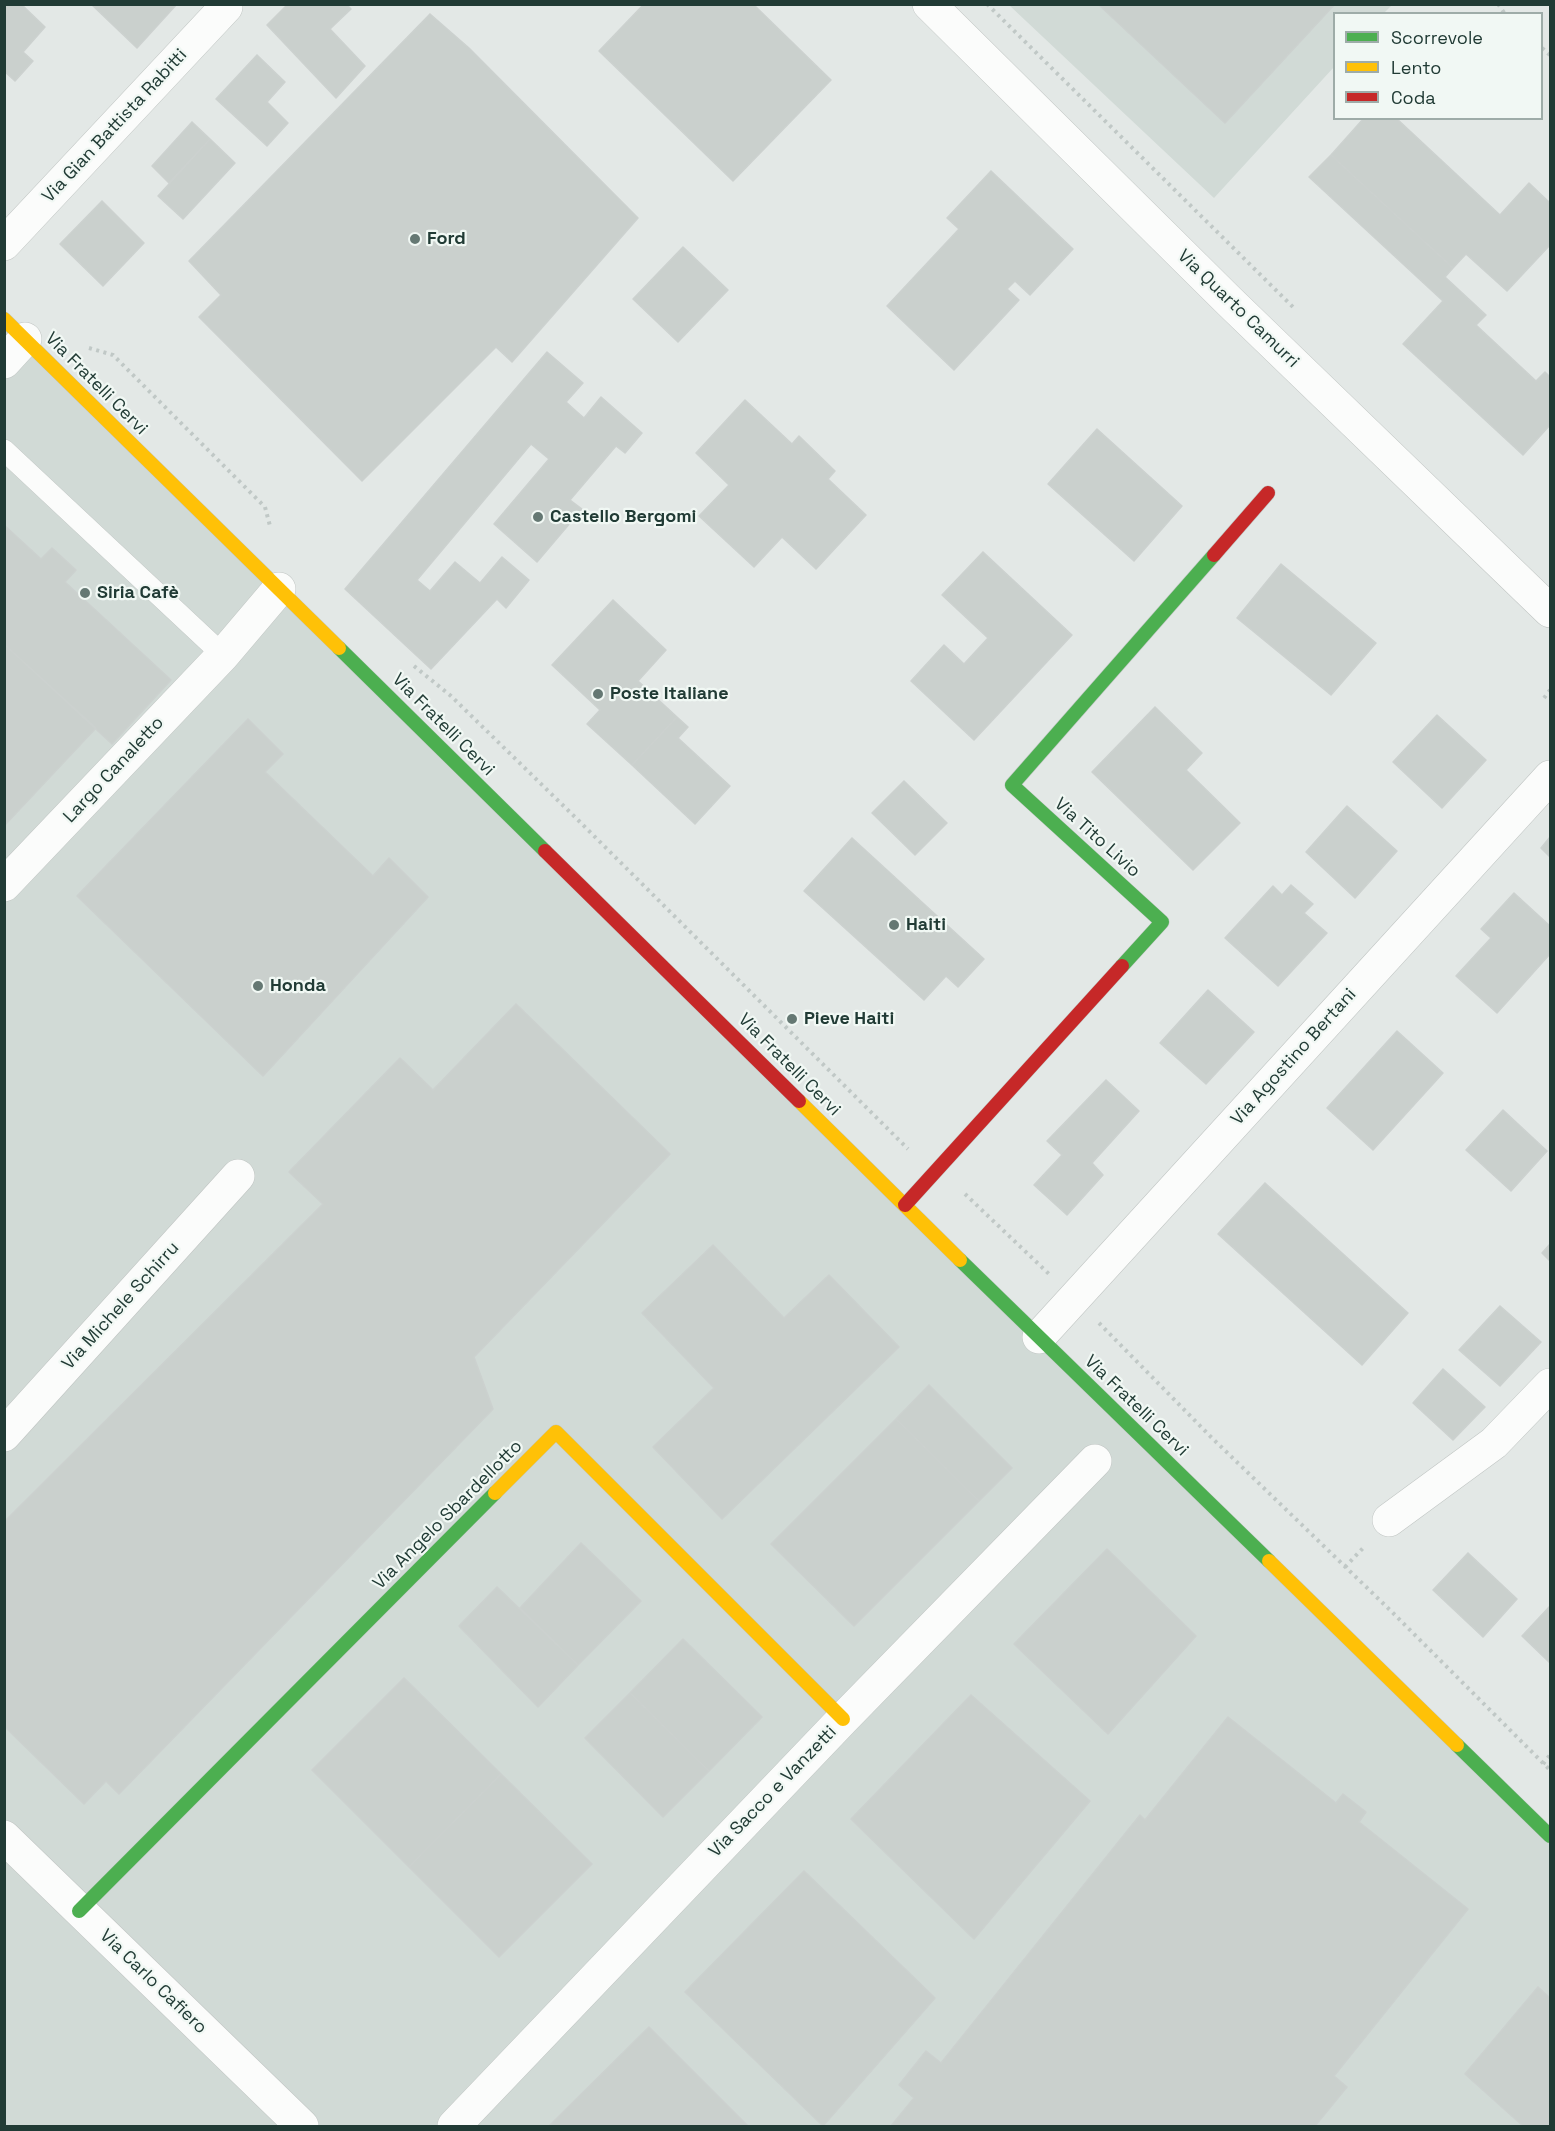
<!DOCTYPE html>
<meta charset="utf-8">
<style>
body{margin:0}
#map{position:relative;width:1555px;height:2131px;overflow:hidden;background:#e3e8e6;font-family:"Space Grotesk",sans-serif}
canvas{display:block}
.frame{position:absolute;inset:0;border:6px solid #213b35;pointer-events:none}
.legend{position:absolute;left:1333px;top:12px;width:210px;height:108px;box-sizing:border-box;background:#f1f8f4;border:2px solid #9eaca8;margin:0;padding:8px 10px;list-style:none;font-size:18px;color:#213b35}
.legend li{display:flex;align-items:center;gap:12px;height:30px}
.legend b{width:30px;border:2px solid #9eaca8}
</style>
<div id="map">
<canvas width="1555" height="2131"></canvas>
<div class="frame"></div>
<ul class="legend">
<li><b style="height:8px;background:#4caf50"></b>Scorrevole</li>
<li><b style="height:8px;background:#ffc107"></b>Lento</li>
<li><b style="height:8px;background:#c62828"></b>Coda</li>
</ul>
</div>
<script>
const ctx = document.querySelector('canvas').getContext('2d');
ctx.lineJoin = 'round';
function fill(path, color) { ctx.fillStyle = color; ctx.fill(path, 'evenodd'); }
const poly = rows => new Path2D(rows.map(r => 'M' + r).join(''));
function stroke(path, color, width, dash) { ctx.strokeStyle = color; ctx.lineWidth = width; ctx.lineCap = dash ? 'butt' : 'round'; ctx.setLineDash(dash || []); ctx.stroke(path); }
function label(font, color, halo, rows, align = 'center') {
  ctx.font = font + ' "Space Grotesk",sans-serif'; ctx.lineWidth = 4.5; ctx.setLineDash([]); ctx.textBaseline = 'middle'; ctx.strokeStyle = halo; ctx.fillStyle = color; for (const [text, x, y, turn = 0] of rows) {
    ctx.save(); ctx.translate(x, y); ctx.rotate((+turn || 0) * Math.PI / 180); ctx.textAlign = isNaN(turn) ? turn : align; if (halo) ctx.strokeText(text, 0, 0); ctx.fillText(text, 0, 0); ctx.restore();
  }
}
const built = poly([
 [1009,5,1392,5,1384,13,1334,14,1334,67,1214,198],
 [4,319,1550,1833,1550,2126,5,2126]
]);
const building = poly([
 [4,4,21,4,45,27,23,52,33,61,15,81,4,71,4,4],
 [91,4,177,4,137,48,91,4],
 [288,4,346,4,351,9,330,29,365,66,336,98,267,25,288,4],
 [644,4,753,4,831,80,733,181,599,51,644,4],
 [1098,4,1335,4,1225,123,1098,4],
 [430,14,469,48,638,218,512,362,496,347,362,481,199,317,221,295,189,261,430,14],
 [257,55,285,82,267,102,288,123,267,146,216,99,257,55],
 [1364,118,1396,118,1500,215,1529,183,1550,203,1550,245,1507,291,1466,254,1453,268,1331,155,1364,118],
 [192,122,210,139,169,183,152,166,192,122],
 [210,139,235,163,183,219,158,196,210,139],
 [1331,155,1453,268,1445,277,1486,315,1476,325,1536,381,1545,372,1550,377,1550,425,1523,455,1403,344,1443,301,1309,177,1331,155],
 [991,171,1073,249,1030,295,1015,281,1007,289,1019,300,954,370,887,306,959,229,947,218,991,171],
 [102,201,144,243,103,286,60,244,102,201],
 [683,247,728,290,678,342,633,299,683,247],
 [547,352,583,383,566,402,576,411,584,418,601,397,642,433,625,453,616,446,570,500,582,509,537,562,494,524,549,459,531,444,417,580,430,591,455,562,480,583,502,557,529,580,506,608,497,599,431,669,345,589,547,352],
 [745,400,792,444,799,436,835,471,828,479,866,515,816,569,782,537,754,567,699,516,729,485,696,453,745,400],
 [1097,429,1182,506,1134,561,1048,484,1097,429],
 [4,525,41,559,52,548,76,570,65,582,171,680,112,744,4,644,4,525],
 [983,552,1072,635,974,740,911,681,944,645,964,664,988,638,942,595,983,552],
 [1281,564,1376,643,1331,695,1237,618,1281,564],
 [613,600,666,650,638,681,677,717,632,765,587,724,600,710,552,665,613,600],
 [4,644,96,728,4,826,4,644],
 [1155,707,1202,753,1186,770,1240,823,1193,870,1092,772,1155,707],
 [1437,715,1486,760,1442,808,1393,762,1437,715],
 [677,717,688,727,678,738,730,786,695,824,632,765,677,717],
 [248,719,283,754,265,772,373,876,389,858,428,897,263,1076,77,896,248,719],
 [904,781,947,823,915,855,872,813,904,781],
 [1347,806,1397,851,1355,898,1306,852,1347,806],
 [1550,837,1550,857,1541,848,1550,837],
 [852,838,984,959,958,987,946,976,924,1000,804,891,852,838],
 [1291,885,1313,904,1304,913,1327,933,1278,986,1225,938,1273,886,1282,895,1291,885],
 [1514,893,1550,926,1550,954,1497,1013,1456,976,1491,938,1481,929,1514,893],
 [1208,990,1254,1032,1206,1084,1160,1043,1208,990],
 [516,1004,670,1154,474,1357,493,1409,119,1794,106,1781,84,1804,4,1726,4,1522,323,1204,289,1172,400,1058,433,1090,516,1004],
 [1397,1031,1443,1073,1373,1150,1327,1108,1397,1031],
 [1106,1080,1139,1111,1092,1163,1103,1175,1067,1215,1034,1185,1062,1155,1047,1141,1106,1080],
 [1503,1110,1547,1151,1511,1191,1466,1150,1503,1110],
 [1265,1183,1408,1313,1362,1365,1218,1234,1265,1183],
 [1550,1244,1550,1261,1542,1253,1550,1244],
 [713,1245,784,1318,829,1275,899,1347,722,1519,653,1447,714,1388,642,1313,713,1245],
 [1500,1306,1541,1342,1500,1386,1459,1350,1500,1306],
 [1443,1369,1485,1407,1453,1440,1413,1403,1443,1369],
 [929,1385,1012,1468,979,1501,896,1419,929,1385],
 [896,1419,979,1501,854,1626,771,1544,896,1419],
 [581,1543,641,1601,578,1665,520,1608,581,1543],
 [1107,1549,1196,1636,1108,1734,1014,1644,1107,1549],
 [1468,1553,1517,1599,1483,1637,1433,1590,1468,1553],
 [497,1587,578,1665,538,1707,459,1626,497,1587],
 [1550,1606,1550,1663,1522,1636,1550,1606],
 [683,1639,762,1717,709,1771,630,1693,683,1639],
 [404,1678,501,1774,409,1867,312,1770,404,1678],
 [630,1693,709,1771,663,1817,585,1738,630,1693],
 [971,1695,1090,1801,974,1939,851,1819,971,1695],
 [1228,1717,1336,1803,1343,1794,1366,1812,1359,1822,1468,1909,1334,2076,1347,2087,1315,2126,891,2126,914,2098,899,2085,926,2051,941,2063,1140,1815,1145,1820,1228,1717],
 [501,1774,592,1864,499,1957,409,1867,501,1774],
 [804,1871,935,1998,823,2126,685,1992,804,1871],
 [1538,1987,1550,1998,1550,2126,1523,2126,1465,2074,1538,1987],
 [649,2027,748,2126,549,2126,649,2027]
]);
const path = poly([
 [987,4,1296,310],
 [1498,4,1505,14],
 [1542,48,1550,55],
 [89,348,113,355,265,507,270,526],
 [414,666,451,696,579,821,908,1149],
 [1544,698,1550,690],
 [965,1194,1049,1274],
 [1099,1323,1212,1438,1391,1611,1550,1770],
 [1345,1567,1365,1546],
 [1543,1764,1550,1755]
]);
const lane = poly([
 [4,450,223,655]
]);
const street = poly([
 [929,4,1229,301,1550,611],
 [4,244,226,7],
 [4,362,25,339],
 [4,885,223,655,279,589],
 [1039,1337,1550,777],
 [4,1435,238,1176],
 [1389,1520,1494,1443,1550,1385],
 [4,1837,302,2126],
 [454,2126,843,1719,1095,1461]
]);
const fast = poly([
 [339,648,545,851],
 [1122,966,1162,922,1012,785,1214,555],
 [960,1260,1269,1561],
 [1457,1745,1550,1836],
 [79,1911,495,1493]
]);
const slow = poly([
 [4,319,339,648],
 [799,1101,960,1260],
 [495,1493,556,1432,843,1719],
 [1269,1561,1457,1745]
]);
const jam = poly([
 [1214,555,1268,493],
 [545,851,799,1101],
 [905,1205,1122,966]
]);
const markers = [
 [415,239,6,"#657873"],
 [538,517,6,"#657873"],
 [85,593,6,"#657873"],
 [598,694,6,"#657873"],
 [894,925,6,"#657873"],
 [258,986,6,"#657873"],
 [792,1019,6,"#657873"]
];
const streetNames = [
 ["Via Gian Battista Rabitti",115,126,-47],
 ["Via Quarto Camurri",1238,309,44],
 ["Via Fratelli Cervi",96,384,45],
 ["Via Fratelli Cervi",443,725,45],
 ["Largo Canaletto",114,770,-47],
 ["Via Tito Livio",1097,838,42],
 ["Via Agostino Bertani",1294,1057,-48],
 ["Via Fratelli Cervi",789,1065,45],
 ["Via Michele Schirru",121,1306,-48],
 ["Via Fratelli Cervi",1136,1406,44],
 ["Via Angelo Sbardellotto",448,1515,-45],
 ["Via Sacco e Vanzetti",773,1792,-46],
 ["Via Carlo Cafiero",153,1982,44]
];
const poiNames = [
 ["Ford",427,239],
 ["Castello Bergomi",550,517],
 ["Siria Cafè",97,593],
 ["Poste Italiane",610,694],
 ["Haiti",906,925],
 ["Honda",270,986],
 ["Pieve Haiti",804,1019]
];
fill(built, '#d1dad6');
fill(building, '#cad0cd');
stroke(building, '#ccd1cf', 1.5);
stroke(lane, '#c0c5c3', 22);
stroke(street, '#c0c5c3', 34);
stroke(fast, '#bfc6c3', 15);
stroke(slow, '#bfc6c3', 15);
stroke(jam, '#bfc6c3', 15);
stroke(path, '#c0c8c6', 4, [3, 4.5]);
stroke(lane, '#fbfcfb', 21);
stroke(street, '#fbfcfb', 33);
stroke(fast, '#4caf50', 14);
stroke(slow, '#ffc107', 14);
stroke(jam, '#c62828', 14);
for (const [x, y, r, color] of markers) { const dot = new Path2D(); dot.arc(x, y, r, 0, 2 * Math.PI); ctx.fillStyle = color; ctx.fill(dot); stroke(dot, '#f1f8f4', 2); }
label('18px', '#213b35', '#f1f8f4', streetNames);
label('bold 18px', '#213b35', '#f1f8f4', poiNames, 'left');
</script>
